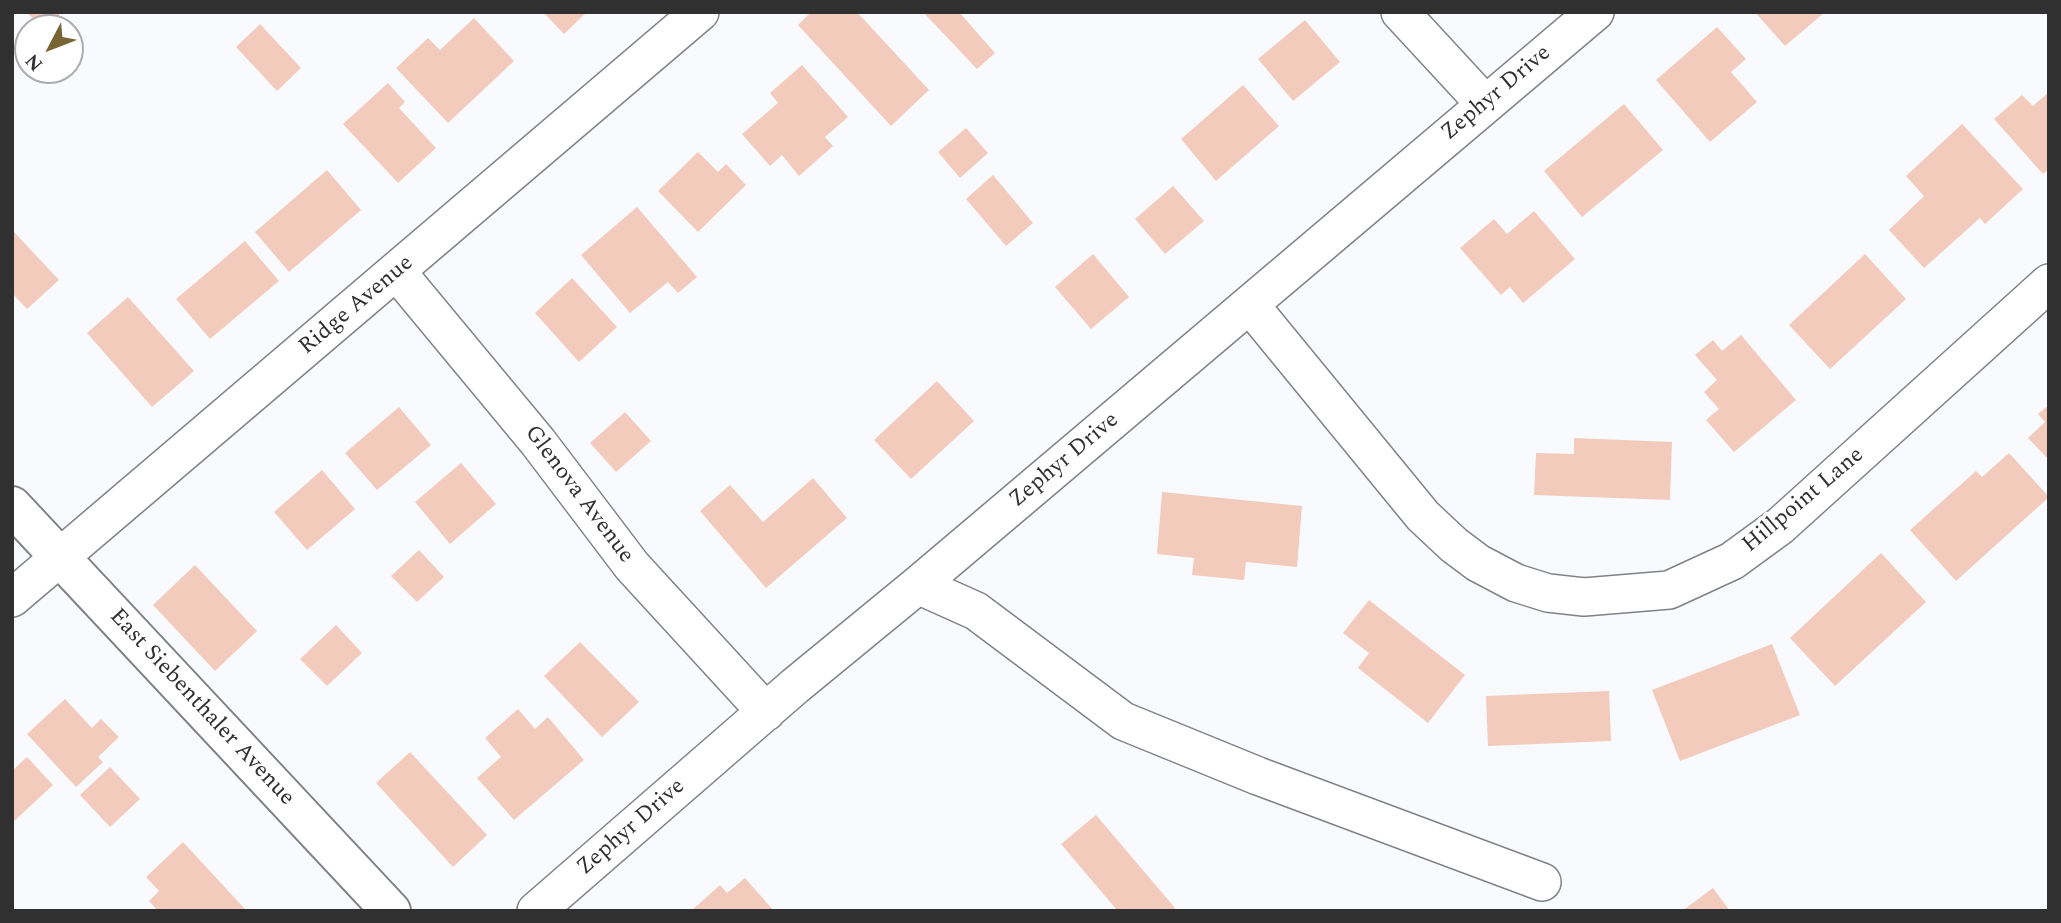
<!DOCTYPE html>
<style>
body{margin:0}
#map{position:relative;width:2061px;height:923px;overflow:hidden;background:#f9fafd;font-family:Spectral,serif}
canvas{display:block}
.frame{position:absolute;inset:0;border:14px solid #303031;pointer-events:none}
.north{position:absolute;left:14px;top:14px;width:70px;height:70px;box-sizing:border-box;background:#fff;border:2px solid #acacad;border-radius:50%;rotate:228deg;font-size:19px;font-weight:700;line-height:28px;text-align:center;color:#303031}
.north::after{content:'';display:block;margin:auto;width:24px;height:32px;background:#776534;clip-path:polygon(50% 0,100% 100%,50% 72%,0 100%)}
</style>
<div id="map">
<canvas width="2061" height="923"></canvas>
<div class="frame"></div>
<div class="north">N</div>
</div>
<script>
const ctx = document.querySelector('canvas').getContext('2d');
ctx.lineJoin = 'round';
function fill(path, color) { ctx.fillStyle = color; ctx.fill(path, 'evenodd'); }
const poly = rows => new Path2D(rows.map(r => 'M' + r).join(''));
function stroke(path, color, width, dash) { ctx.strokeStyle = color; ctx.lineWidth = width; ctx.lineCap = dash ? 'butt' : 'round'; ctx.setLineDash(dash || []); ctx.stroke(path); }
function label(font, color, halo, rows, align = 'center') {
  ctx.font = font + ' Spectral,serif'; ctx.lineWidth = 7; ctx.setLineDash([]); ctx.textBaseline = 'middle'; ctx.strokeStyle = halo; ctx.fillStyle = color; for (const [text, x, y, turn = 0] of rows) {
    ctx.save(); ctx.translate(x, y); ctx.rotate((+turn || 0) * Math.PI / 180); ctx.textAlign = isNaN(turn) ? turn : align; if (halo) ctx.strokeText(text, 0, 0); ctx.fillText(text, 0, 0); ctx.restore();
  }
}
const building = poly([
 [26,12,62,12,44,28],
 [543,12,587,12,564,34],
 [811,12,857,12,929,90,891,126,798,25],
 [923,12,959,12,995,53,977,69],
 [1755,12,1825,12,1785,46],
 [474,18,514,61,448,123,396,68,428,38,440,50],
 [1305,20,1340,62,1293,101,1258,59],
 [260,24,301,68,277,91,236,47],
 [1717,27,1746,59,1731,72,1757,102,1710,142,1656,80],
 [802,65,848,117,825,137,833,146,799,176,782,155,770,166,742,134,778,103,770,93],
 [388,83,405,102,399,108,436,148,398,183,343,124],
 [1243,85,1279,126,1216,181,1181,139],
 [2049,92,2049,169,2043,174,1994,119,2022,95,2033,106],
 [1624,104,1663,150,1582,217,1544,171],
 [1962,124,2023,189,1985,224,1980,218,1924,268,1889,230,1924,196,1906,176],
 [966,128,988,153,960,178,938,152],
 [698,152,718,172,726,164,746,185,698,232,658,191],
 [327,170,361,210,289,272,255,232],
 [993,175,1033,223,1006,246,966,199],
 [1173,186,1204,221,1165,254,1135,219],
 [637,207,697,277,678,293,668,282,630,313,581,255],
 [1534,211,1575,259,1523,303,1510,287,1501,295,1460,248,1494,219,1507,234],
 [14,232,59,280,27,309,12,293],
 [245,241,279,281,210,339,176,299],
 [1093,254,1129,297,1091,329,1055,287],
 [1865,254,1906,299,1830,369,1789,325],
 [572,278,617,327,579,362,535,313],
 [128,297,194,371,152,407,87,333],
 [1741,335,1796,400,1734,452,1706,420,1719,409,1704,392,1717,380,1695,355,1713,340,1722,351],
 [937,381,974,421,911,479,874,440],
 [2049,405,2049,460,2028,438,2045,422,2038,414],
 [399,407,431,445,377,490,345,453],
 [625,412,651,441,616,472,590,443],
 [1574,438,1672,442,1670,500,1534,495,1536,453,1574,454],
 [2009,453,2049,497,1956,581,1910,530,1976,471,1982,477],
 [461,463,496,504,450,544,415,502],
 [322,470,355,509,307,550,274,512],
 [813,478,847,518,766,588,700,511,730,485,763,522],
 [1162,492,1302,506,1297,567,1246,562,1244,580,1192,575,1194,558,1157,554],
 [419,550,444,577,417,602,391,576],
 [1881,553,1926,602,1835,686,1790,638],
 [195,565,257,631,215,671,153,605],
 [1369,600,1465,675,1428,723,1358,668,1369,653,1343,633],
 [336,625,362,653,327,686,300,659],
 [580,642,639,702,602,737,544,676],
 [1772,644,1800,715,1680,761,1652,690],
 [1609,691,1611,741,1488,746,1486,696],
 [65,699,92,728,101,719,119,737,98,757,103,762,76,787,27,734],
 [518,709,535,729,548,717,584,760,514,820,477,778,501,757,485,738],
 [410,752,487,835,453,867,376,783],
 [27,757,53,785,12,823,12,771],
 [110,767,140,799,110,827,80,795],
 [1096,815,1175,908,1172,911,1114,911,1116,909,1061,844],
 [183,842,245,909,243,911,158,911,149,901,159,891,146,877],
 [745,878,774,911,691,911,720,885,727,893],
 [1713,888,1730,911,1682,911]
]);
const minor = poly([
 [1400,12,1485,104],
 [397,272,538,442,632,566,766,712],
 [1250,305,1423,516,1454,545,1478,563,1516,583,1548,593,1584,597,1669,590,1732,561,1780,526,2049,283],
 [918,585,976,611,1123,721,1258,776,1542,882],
 [12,598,700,12],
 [536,911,795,686,918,585,1595,12]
]);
const major = poly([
 [12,506,391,911]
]);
const streetNames = [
 ["Zephyr Drive",1497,94,-40],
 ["Ridge Avenue",357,306,-40],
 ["Zephyr Drive",1065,461,-40],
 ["Glenova Avenue",578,495,53],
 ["Hillpoint Lane",1804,501,-40],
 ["East Siebenthaler Avenue",201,708,47],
 ["Zephyr Drive",632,828,-41]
];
fill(building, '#f3cbbd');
stroke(minor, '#818284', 40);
stroke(major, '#818284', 42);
stroke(minor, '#fff', 37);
stroke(major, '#fff', 38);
label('23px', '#303031', '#fff', streetNames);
</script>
